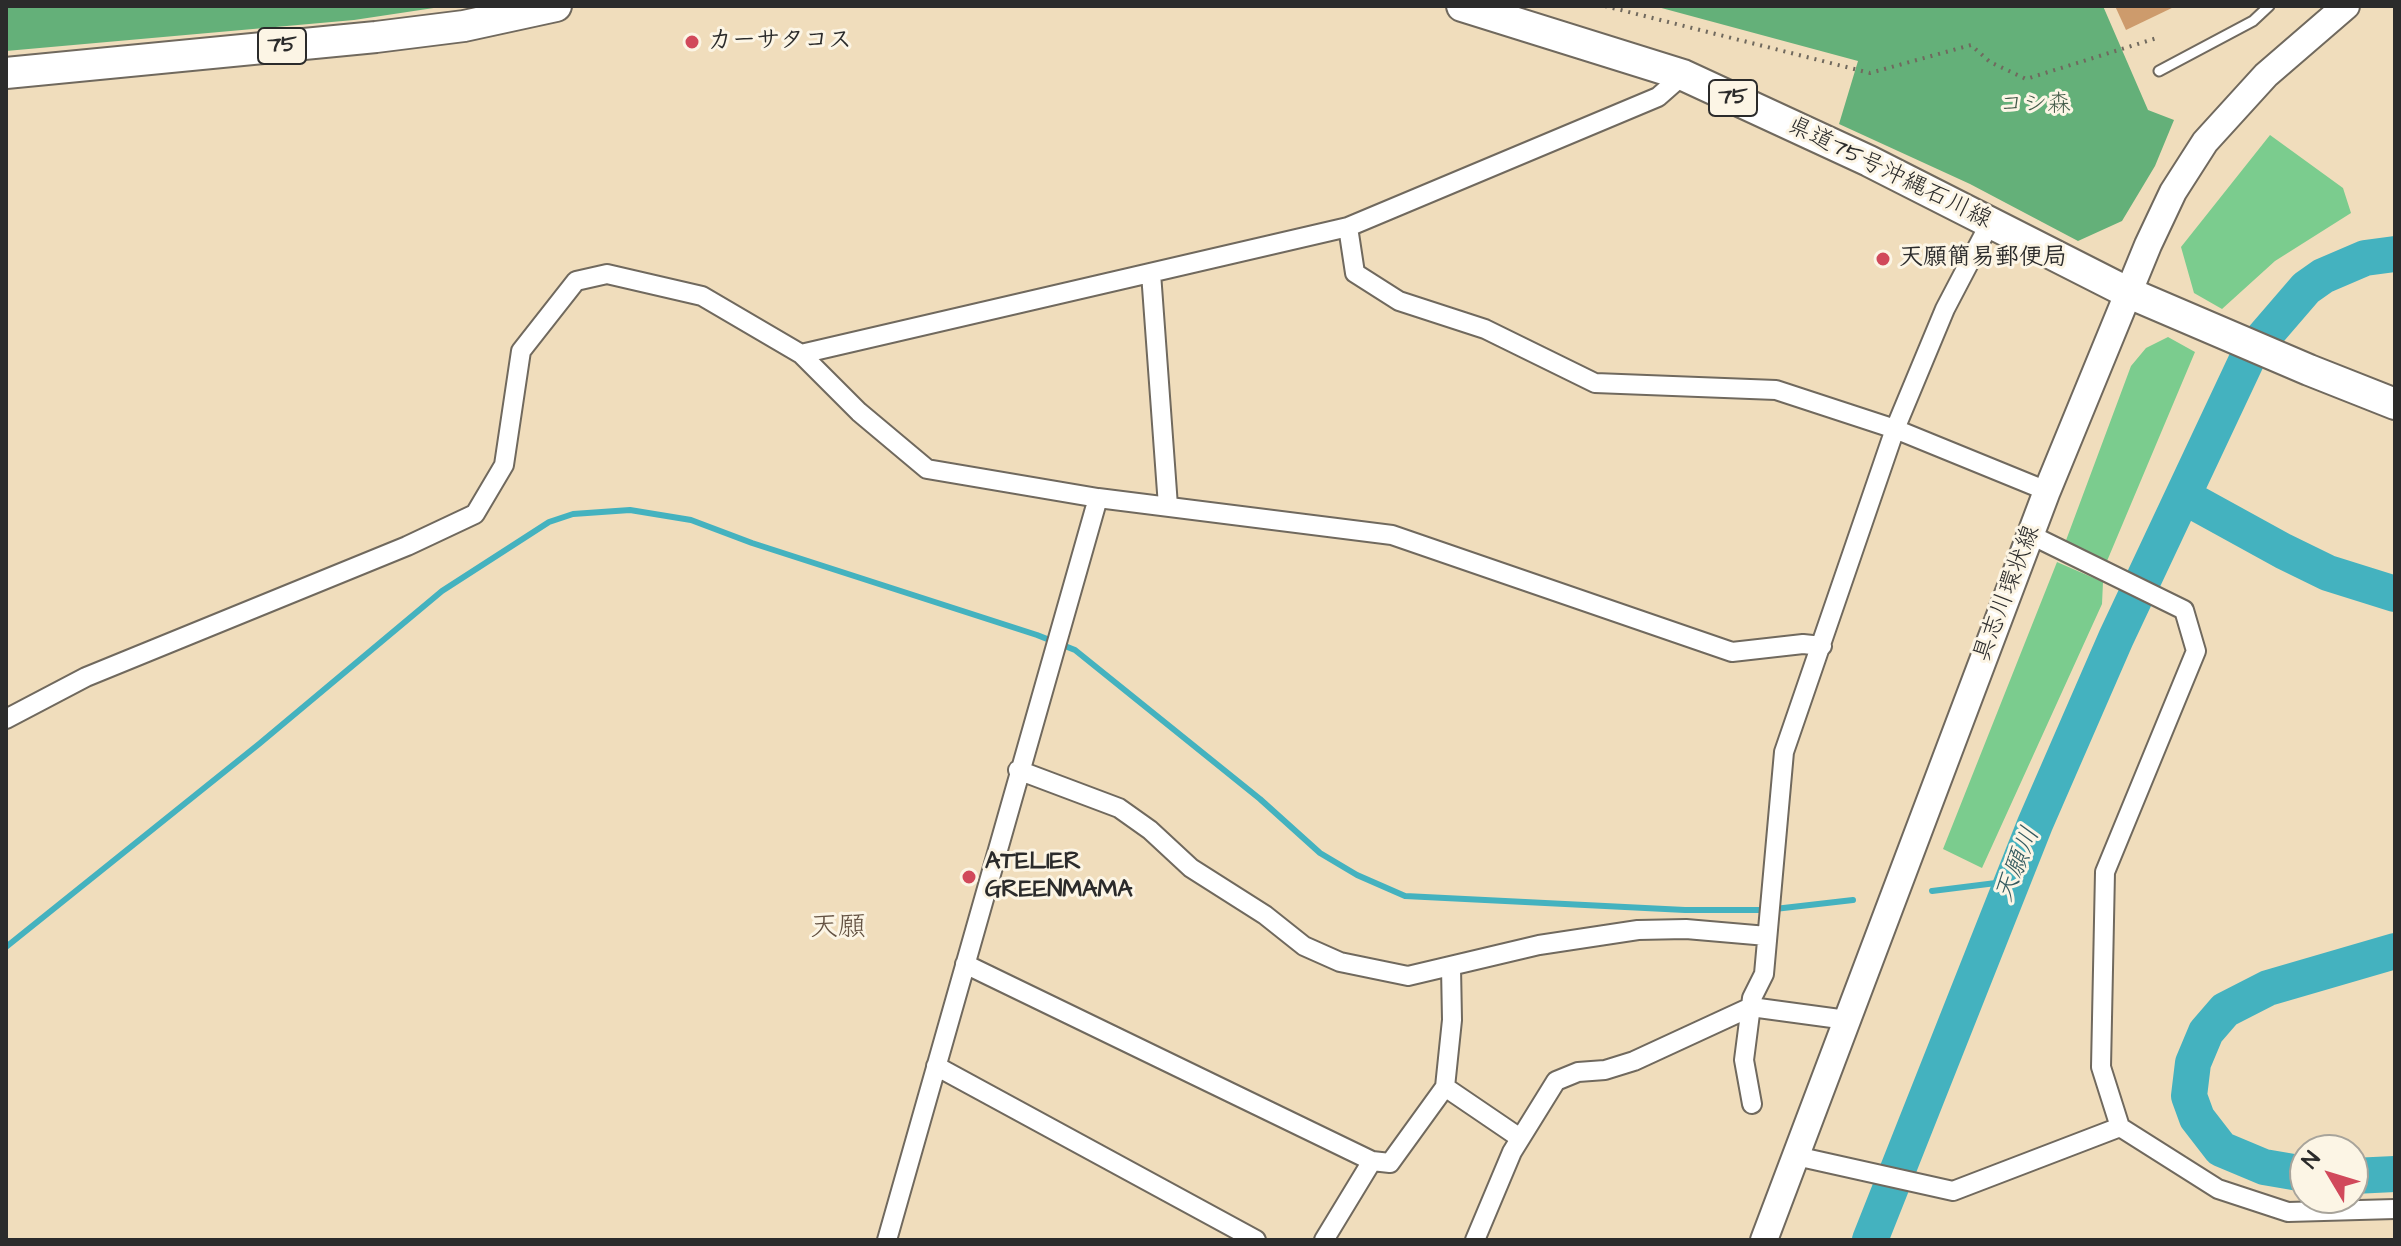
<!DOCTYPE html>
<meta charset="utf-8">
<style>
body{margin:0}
#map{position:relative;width:2401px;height:1246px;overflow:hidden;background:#f0ddbc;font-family:"Architects Daughter",sans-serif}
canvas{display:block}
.frame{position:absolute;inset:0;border:8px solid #2b2b2b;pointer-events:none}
.north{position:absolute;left:2289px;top:1134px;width:80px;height:80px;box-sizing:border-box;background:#fcf5e5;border:2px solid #a8a49b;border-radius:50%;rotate:308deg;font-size:22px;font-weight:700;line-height:32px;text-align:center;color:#2b2b2b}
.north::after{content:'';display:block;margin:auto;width:28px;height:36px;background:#d1495b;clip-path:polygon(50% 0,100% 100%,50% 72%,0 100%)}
</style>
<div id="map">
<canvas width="2401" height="1246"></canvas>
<div class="frame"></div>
<div class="north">N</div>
</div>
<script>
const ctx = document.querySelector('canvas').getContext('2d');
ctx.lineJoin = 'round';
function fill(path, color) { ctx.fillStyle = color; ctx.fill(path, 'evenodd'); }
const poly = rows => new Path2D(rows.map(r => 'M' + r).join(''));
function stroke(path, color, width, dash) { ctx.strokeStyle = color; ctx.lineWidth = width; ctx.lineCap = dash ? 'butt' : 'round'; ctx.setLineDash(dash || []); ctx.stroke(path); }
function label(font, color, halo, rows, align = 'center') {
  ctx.font = font + ' "Architects Daughter","Klee One",sans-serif'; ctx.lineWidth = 6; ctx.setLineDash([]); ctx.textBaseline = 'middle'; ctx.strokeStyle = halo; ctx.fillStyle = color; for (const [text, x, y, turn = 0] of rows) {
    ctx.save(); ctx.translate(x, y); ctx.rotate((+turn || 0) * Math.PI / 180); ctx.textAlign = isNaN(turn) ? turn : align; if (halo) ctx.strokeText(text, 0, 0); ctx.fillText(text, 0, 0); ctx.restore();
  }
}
const green = poly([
 [2270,135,2343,188,2351,213,2275,261,2222,309,2194,293,2181,247],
 [2168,337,2195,352,2107,561,2065,543,2131,366,2146,348],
 [2057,562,2103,582,2102,604,1982,868,1943,849]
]);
const forest = poly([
 [6,6,447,6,354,20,6,51],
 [1654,6,2103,6,2148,110,2174,120,2155,166,2122,221,2078,241,1970,184,1839,124,1858,61]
]);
const stream = poly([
 [1932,891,2012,881],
 [6,947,259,744,442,591,549,522,573,514,630,510,691,520,752,543,1037,635,1075,650,1260,799,1320,853,1357,875,1405,896,1685,910,1766,910,1853,900]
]);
const river = poly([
 [2183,496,2283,551,2328,573,2395,594],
 [2305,1174,2264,1167,2221,1149,2197,1118,2189,1096,2193,1063,2206,1032,2225,1010,2268,988,2395,951],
 [2353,1176,2395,1174],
 [1870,1240,2035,824,2116,638,2250,353,2306,288,2323,276,2365,258,2395,254]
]);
const building = poly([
 [2115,6,2176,6,2126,30]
]);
const path = poly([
 [1605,6,1870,73,1971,45,1990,62,2026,79,2160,37]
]);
const lane = poly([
 [2159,71,2253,21,2269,6]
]);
const street = poly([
 [1348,227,1355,273,1399,301,1485,329,1595,383,1776,390,1895,429,2047,491],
 [1151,273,1168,506],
 [801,354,1348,227,1658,97,1683,75],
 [2031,535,2184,610,2196,651,2105,872,2101,1067,2120,1127,2218,1189,2288,1212,2395,1209],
 [6,719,86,677,407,546,475,514,504,465,521,351,576,281,607,274,702,296,801,354,859,412,927,469,1098,498,1392,535,1732,652,1803,644,1822,646],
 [1018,770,1119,808,1150,830,1191,868,1265,915,1304,946,1340,962,1408,976,1539,945,1638,930,1686,929,1767,936],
 [965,964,1372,1161,1390,1163,1445,1087],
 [1451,967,1452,1020,1445,1087,1520,1138],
 [936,1066,1256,1240],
 [1752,1104,1744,1060,1752,998,1764,974,1784,752,1895,429,1945,309,1990,223],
 [1796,1156,1953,1191,2120,1127],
 [887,1240,1098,498],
 [1324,1240,1372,1161],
 [1475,1240,1512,1152,1556,1081,1578,1072,1605,1070,1634,1061,1751,1007,1847,1020]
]);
const secondary = poly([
 [1764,1240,2047,491,2148,245,2173,192,2205,142,2266,75,2346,6]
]);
const primary = poly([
 [1462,6,1683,75,1869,161,2129,293,2309,370,2395,404],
 [6,73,376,37,464,26,556,6]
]);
const markers = [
 [692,42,8,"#d1495b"],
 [1883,259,8,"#d1495b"],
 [969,877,8,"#d1495b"]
];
const shields = [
 [282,46,48],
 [1733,98,48]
];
const shieldNames = [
 ["75",282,46],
 ["75",1733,98]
];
const poiNames = [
 ["カーサタコス",708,42],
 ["天願簡易郵便局",1899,259],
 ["ATELIER",985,863],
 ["GREENMAMA",985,891]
];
const parkNames = [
 ["コシ森",2035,106]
];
const streetNames = [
 ["県道75号沖縄石川線",1889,174,26],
 ["具志川環状線",2008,594,-69]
];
const waterNames = [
 ["天願川",2019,865,-68]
];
const quarterNames = [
 ["天願",838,929]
];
fill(green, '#7bcc8e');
fill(forest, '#64b079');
stroke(stream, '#44b2bf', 6);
stroke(river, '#44b2bf', 36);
fill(building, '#cd9b6c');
stroke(lane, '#70695e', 13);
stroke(street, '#70695e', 22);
stroke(secondary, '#70695e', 30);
stroke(primary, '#70695e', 34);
stroke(path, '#70695e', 4, [2, 6]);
stroke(lane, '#fff', 9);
stroke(street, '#fff', 18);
stroke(secondary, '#fff', 26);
stroke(primary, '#fff', 30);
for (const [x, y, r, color] of markers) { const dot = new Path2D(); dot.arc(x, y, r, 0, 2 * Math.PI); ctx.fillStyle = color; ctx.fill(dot); stroke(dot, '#fcf5e5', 3); }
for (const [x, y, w] of shields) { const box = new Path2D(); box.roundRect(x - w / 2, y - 18, w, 36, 6); ctx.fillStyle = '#fcf5e5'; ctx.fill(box); stroke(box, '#2b2b2b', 2); }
label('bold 22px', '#2b2b2b', null, shieldNames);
label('bold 24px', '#2b2b2b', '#fcf5e5', poiNames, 'left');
label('24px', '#435b49', '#fcf5e5', parkNames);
label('24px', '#2b2b2b', '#fcf5e5', streetNames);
label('italic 26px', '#345a5f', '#fcf5e5', waterNames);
label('28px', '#645242', '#fcf5e5', quarterNames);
</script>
